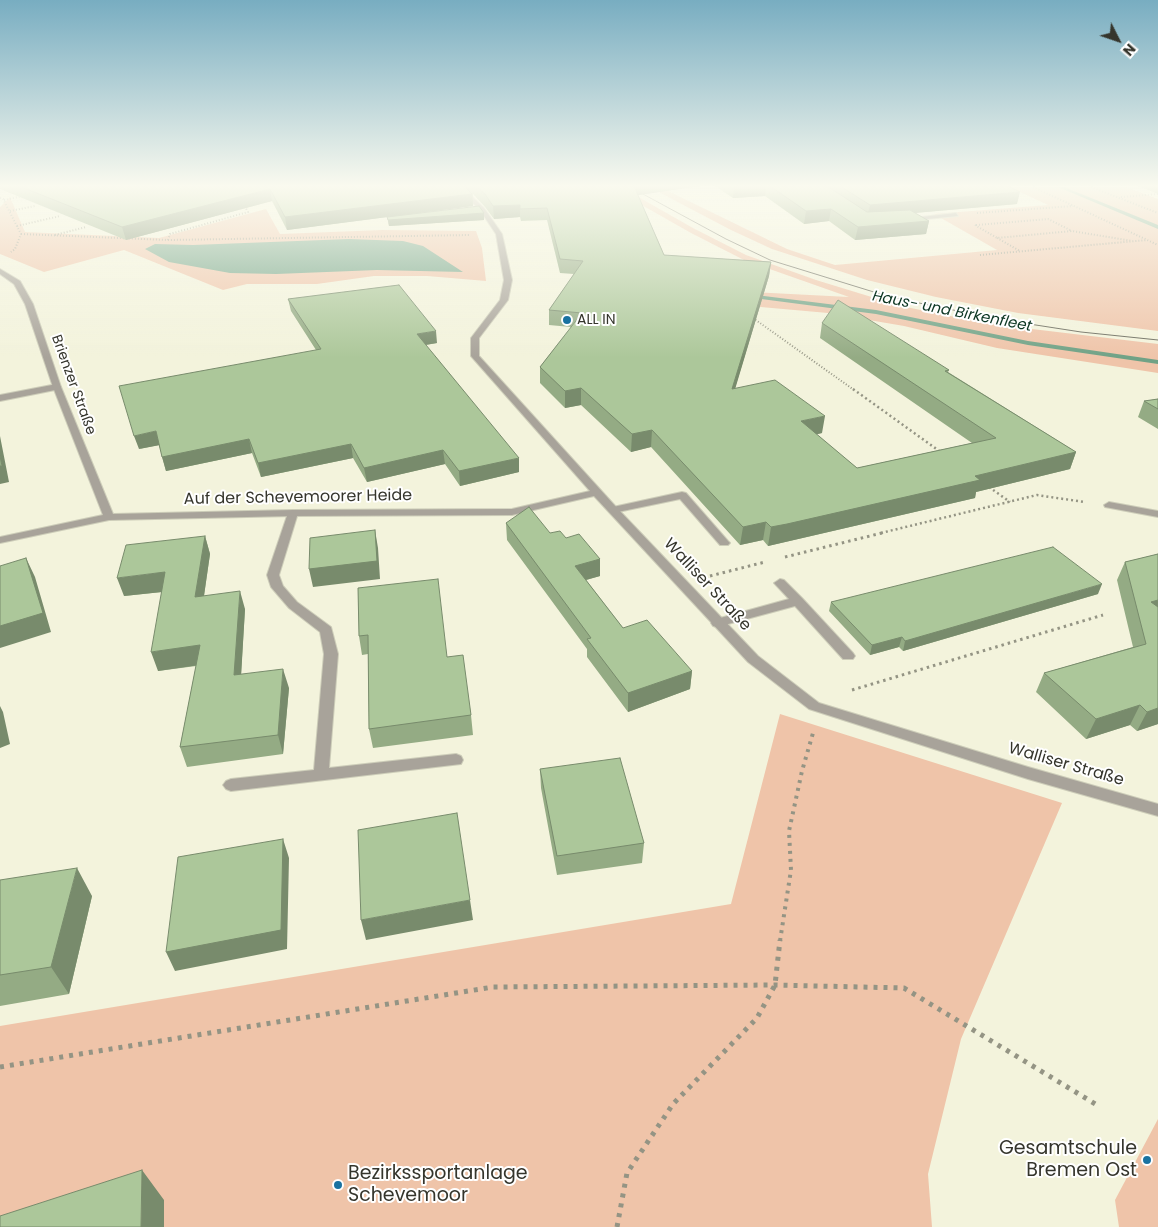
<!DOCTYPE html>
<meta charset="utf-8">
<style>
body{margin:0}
#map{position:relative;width:1158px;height:1227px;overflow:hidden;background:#f3f3dc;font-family:Poppins,sans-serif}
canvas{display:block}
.north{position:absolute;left:1093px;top:15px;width:50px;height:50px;-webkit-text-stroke:4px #fff;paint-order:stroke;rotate:131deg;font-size:14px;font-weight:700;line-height:20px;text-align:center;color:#35352c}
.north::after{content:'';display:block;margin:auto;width:18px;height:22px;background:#35352c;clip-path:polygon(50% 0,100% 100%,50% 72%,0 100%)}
</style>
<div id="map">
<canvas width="1158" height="1227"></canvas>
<div class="north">N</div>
</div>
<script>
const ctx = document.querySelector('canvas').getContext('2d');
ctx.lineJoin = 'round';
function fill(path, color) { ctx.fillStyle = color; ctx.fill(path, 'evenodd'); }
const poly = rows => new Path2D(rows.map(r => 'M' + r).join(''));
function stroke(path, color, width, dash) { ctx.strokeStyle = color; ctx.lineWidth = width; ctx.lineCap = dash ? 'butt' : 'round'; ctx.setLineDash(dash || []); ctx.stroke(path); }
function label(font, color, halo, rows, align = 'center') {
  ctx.font = font + ' Poppins,sans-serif'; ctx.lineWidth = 4; ctx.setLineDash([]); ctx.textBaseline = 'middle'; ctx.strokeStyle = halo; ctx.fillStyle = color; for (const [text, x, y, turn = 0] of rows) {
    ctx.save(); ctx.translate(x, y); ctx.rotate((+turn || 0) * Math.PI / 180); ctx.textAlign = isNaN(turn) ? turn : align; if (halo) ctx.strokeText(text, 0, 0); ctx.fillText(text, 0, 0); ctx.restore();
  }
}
const green = poly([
 [610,187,621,187,693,228,746,255,816,280,901,306,990,324,1158,344,1158,373,997,348,904,326,828,313,727,304,713,290,849,297,744,260,691,233],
 [649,187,660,187,787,249,835,265,997,250,934,214,1048,205,1009,187,1126,187,1158,199,1158,331,1018,313,936,297,867,280,772,249,731,230],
 [10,197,25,232,159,238,266,209,280,234,382,230,476,231,482,248,486,281,427,276,374,276,317,284,247,284,223,290,124,250,44,272,0,254,0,207],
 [780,714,1062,803,961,1039,928,1174,932,1227,0,1227,0,1026,731,904],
 [1158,1119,1158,1227,1119,1227,1115,1200]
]);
const water = poly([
 [349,239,403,241,423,246,463,272,377,270,276,274,230,273,169,262,145,249,155,244,193,245]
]);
const stream = poly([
 [1058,187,1064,187,1158,225,1158,229,1058,187],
 [748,294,876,310,1028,341,1158,360,1158,364,1028,345,876,314,746,297,746,295,748,294]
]);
const pathFar4 = poly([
 [1033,187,1158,245],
 [1091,187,1158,213],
 [1121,197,1158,194],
 [0,198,3,199,21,234,15,249,11,252],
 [4,200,23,196],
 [10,211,35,206],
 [977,213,1073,206],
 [975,225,997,238,1072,231,1132,241],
 [976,225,1048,219,1072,231],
 [17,226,60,216],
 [21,234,168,240,470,235],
 [55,235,86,227],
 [997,238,1020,251],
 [168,240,170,234,248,212,244,205],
 [980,255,1147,240],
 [753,318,854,390]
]);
const pathFar3 = poly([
 [853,389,942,453],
 [989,487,1010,502],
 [881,533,1037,495,1084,502]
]);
const pathFar2 = poly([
 [785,557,886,532],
 [710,576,765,562],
 [852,690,1103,615]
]);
const pathFar1 = poly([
 [780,941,791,870,789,831,802,771,813,733]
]);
const path = poly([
 [0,1067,493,987,775,985,904,988,1097,1105],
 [617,1227,627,1173,673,1104,757,1018,775,985,780,940]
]);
const service = poly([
 [57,384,61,387,60,389,0,401,0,395,57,384],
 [682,492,686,493,728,541,730,543,728,545,720,545,680,499,613,513,608,510,613,507,682,492],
 [293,510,298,513,279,575,283,586,297,602,331,627,338,654,329,768,456,754,461,756,463,760,461,764,231,791,226,789,223,785,226,781,231,779,314,770,324,654,320,632,289,608,271,587,267,575,288,513,293,510],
 [780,579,784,580,802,598,853,653,855,656,853,659,843,659,795,606,717,627,713,626,711,623,713,620,789,599,774,583,780,579]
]);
const minor = poly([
 [456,187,462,187,484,208,502,234,512,280,508,300,479,338,479,356,617,508,758,656,819,703,1028,767,1158,804,1158,816,1028,779,809,709,748,662,594,496,512,515,293,516,109,520,0,543,0,537,103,515,53,387,25,304,14,284,0,274,0,269,20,281,33,304,61,387,113,514,293,510,512,509,590,491,471,356,471,338,500,300,504,280,496,234,480,210,456,187],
 [956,213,958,216,906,221,903,219,956,213],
 [1109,502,1158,511,1158,517,1105,507,1104,505,1109,502]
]);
const tram = poly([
 [630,187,726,239,770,260,890,297,997,319,1081,332,1158,340]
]);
const wall = poly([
 [0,186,700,186,638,195,664,255,771,262,769,276,735,388,822,433,816,434,857,468,972,443,820,338,822,323,949,370,948,372,1076,452,1070,469,976,492,975,498,768,546,763,540,740,545,651,447,631,452,581,405,565,408,540,383,540,367,571,327,549,325,549,310,574,274,560,273,547,220,521,221,520,217,494,219,485,207,473,194,473,206,420,213,484,213,484,220,389,226,387,217,287,230,272,201,126,240,0,189],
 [715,186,1008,186,1017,204,915,213,929,221,926,234,855,240,829,221,804,224,765,196,733,198],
 [1138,186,1158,186,1158,194],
 [288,299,437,343,426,345,519,472,460,486,445,464,367,482,353,458,261,477,252,453,166,471,159,445,139,449,316,350,291,311],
 [1158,399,1158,429,1138,417,1144,401],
 [506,523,566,538,600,559,600,576,586,580,623,628,692,671,690,689,628,712,587,657,587,649,507,540],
 [205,536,210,554,204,596,245,609,241,674,289,688,283,754,187,767,180,747,196,666,158,671,162,592,124,596],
 [1158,554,1158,724,1137,731,1130,725,1086,739,1036,692,1044,673,1133,647,1117,580,1125,562],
 [358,588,447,657,471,715,473,735,373,748,369,729,368,654,362,655,359,636],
 [1098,594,903,651,899,647,870,655,829,611,831,602],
 [540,769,644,843,642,863,557,875,541,788],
 [0,880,92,896,69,994,0,1006]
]);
const shadedWall = poly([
 [633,186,700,186,632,196],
 [734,186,766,186,765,196,733,198],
 [270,189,272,201,126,240,122,227],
 [1020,192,1017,204,867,217,870,205],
 [472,194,473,206,287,230,285,217],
 [520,205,520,217,494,219,493,206],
 [831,209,829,221,804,224,806,211],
 [484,213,484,220,389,226,388,220],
 [929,221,926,234,855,240,858,227],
 [771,262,769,276,730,406,732,389],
 [436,331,437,343,418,346,417,334],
 [581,388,581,405,565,408,565,391],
 [825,416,822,433,798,439,801,421],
 [652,430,651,447,631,452,632,434],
 [156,431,160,445,139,449,134,436],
 [0,436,9,482,0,484],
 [249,439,252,453,166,471,162,457],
 [351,444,353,458,261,477,258,463],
 [443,450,445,464,367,482,364,468],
 [1076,452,1070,469,976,492,975,498,768,546,771,527,975,476],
 [519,458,519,472,460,486,459,471],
 [766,522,763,540,740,545,743,527],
 [375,530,378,548,380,579,313,587,309,569],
 [205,536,210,554,201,616,195,597],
 [26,558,35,577,51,632,0,648,0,626],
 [600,559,600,576,575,583,575,566],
 [165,572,171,591,124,596,117,578],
 [1102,584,1098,594,903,651,905,641],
 [240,591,245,609,240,694,234,675],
 [1158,600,1158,616,1151,602],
 [902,637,899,647,870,655,872,645],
 [200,645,206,664,158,671,151,652],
 [283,669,289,688,283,754,278,735],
 [692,671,690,689,628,712,628,693],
 [1140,705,1130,725,1086,739,1096,719],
 [0,706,3,712,10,744,0,748],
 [1158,708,1158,724,1137,731,1147,712],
 [283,839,289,858,287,949,175,971,166,952],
 [77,868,92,896,69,994,51,967],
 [470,900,473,920,366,940,361,920],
 [142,1170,164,1200,164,1227,141,1227]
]);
const building = poly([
 [19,186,464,186,472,194,285,217,270,189,122,227,19,186],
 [476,186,634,186,664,255,771,262,732,389,775,380,825,416,801,421,857,468,996,438,822,323,838,300,949,370,945,371,1076,452,975,476,980,480,787,524,771,527,766,522,743,527,652,430,632,434,581,388,565,391,540,367,582,313,549,310,583,261,560,259,547,208,520,209,520,205,493,206,485,194,476,186],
 [770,186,827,186,867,212,910,210,929,221,858,227,831,209,806,211,770,186],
 [840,186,1008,186,1020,192,870,205,840,186],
 [479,206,484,213,388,220,387,217,479,206],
 [399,285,436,331,417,334,519,458,459,471,443,450,364,468,351,444,258,463,249,439,162,457,156,431,134,436,119,386,321,349,288,299,399,285],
 [1158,399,1158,409,1144,401,1158,399],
 [0,456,2,466,0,466,0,456],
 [529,507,550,533,560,531,566,538,579,534,600,559,575,566,623,628,647,620,692,671,628,693,587,639,591,638,506,523,529,507],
 [375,530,377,561,309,569,310,538,375,530],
 [205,536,195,597,240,591,234,675,283,669,278,735,180,747,200,645,151,652,165,572,117,578,126,545,205,536],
 [1053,547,1102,584,905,641,902,637,872,645,831,602,1053,547],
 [1158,554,1158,600,1151,602,1158,607,1158,708,1147,712,1140,705,1096,719,1044,673,1146,644,1125,562,1158,554],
 [26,558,43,613,0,626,0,566,26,558],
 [438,579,447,657,463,655,471,715,369,729,368,635,359,636,358,588,438,579],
 [620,758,644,843,557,856,540,769,620,758],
 [457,813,470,900,361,920,358,830,457,813],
 [283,839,281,930,166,952,178,857,283,839],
 [77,868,51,967,0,975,0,880,77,868],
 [142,1170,141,1227,0,1227,0,1216,142,1170]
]);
const markers = [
 [567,320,5,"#1a72a1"],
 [1147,1160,5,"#1a72a1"],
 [338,1185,5,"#1a72a1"]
];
const farPoinames = [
 ["ALL IN",577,320]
];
const farStreetnames = [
 ["Brienzer Straße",73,385,70]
];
const farWaternames = [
 ["Haus- und Birkenfleet",952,312,11]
];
const streetNames = [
 ["Auf der Schevemoorer Heide",298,498,-1],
 ["Walliser Straße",707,585,47],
 ["Walliser Straße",1066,765,16]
];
const nearPoinames = [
 ["Gesamtschule",1137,1149],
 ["Bremen Ost",1137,1171],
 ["Bezirkssportanlage",348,1174,"left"],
 ["Schevemoor",348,1196,"left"]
];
fill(green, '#efc4a9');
fill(water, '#70a286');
fill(stream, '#70a286');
stroke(service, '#cdcdb9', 2);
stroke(minor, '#cdcdb9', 2);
stroke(pathFar4, '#949484', 2, [1, 2]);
stroke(pathFar3, '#949484', 2.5, [2, 3]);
stroke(pathFar2, '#949484', 3, [2.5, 4]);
stroke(pathFar1, '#949484', 4, [3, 5]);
stroke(path, '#949484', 5, [4, 6]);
fill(service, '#a8a39a');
fill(minor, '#a8a39a');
stroke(tram, '#6c6c5f', 1);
fill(wall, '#94ab84');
fill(shadedWall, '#788b6c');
fill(building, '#acc79a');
stroke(building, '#788b6c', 1);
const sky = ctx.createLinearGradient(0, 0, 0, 358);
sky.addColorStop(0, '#78adc1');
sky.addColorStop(0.52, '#fafaef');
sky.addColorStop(1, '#fafaef00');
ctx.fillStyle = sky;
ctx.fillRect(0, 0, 1158, 358);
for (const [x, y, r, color] of markers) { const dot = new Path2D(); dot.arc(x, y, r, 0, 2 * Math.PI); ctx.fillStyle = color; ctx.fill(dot); stroke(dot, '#fff', 2); }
label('14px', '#35352c', '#fff', farPoinames, 'left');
label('14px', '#35352c', '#fff', farStreetnames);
label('italic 15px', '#0c3623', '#fff', farWaternames);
label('16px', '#35352c', '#fff', streetNames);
label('19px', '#35352c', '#fff', nearPoinames, 'right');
</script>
